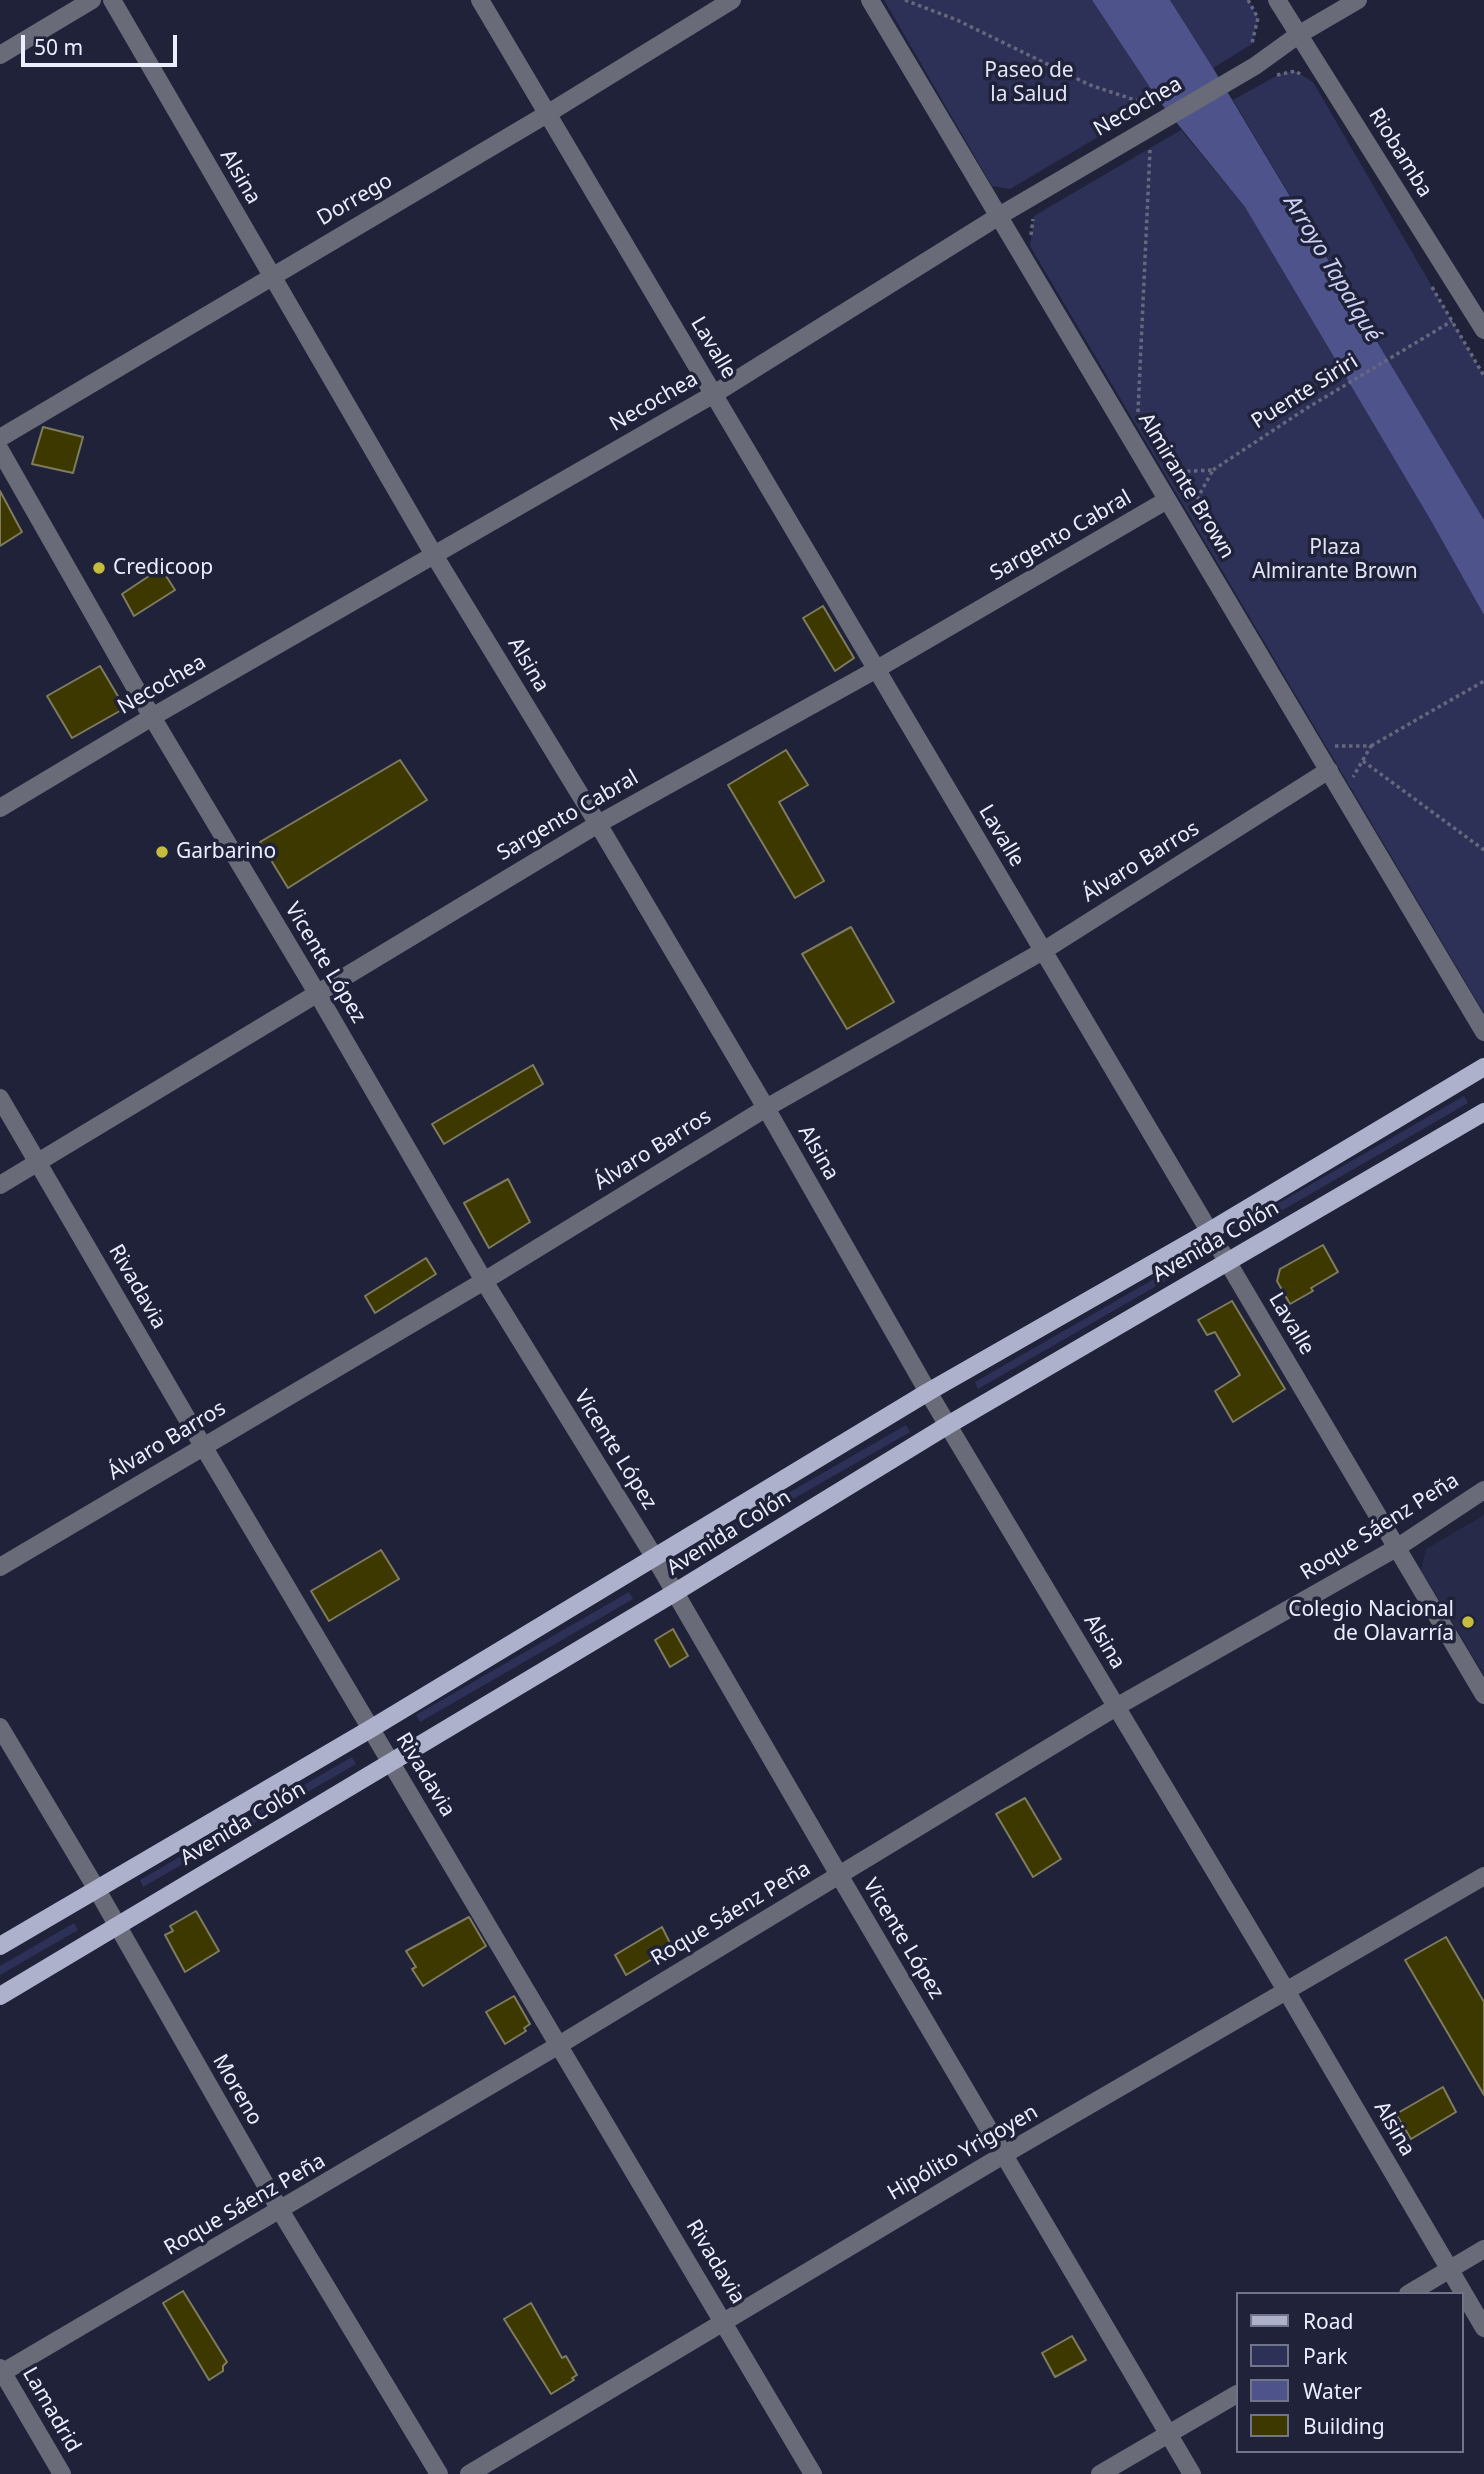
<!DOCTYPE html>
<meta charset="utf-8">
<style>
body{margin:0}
#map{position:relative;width:1484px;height:2474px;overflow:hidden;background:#20223a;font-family:"Noto Sans",sans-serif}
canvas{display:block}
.legend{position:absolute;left:1236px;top:2292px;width:228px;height:161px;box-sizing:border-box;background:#20223a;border:2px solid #727489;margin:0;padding:9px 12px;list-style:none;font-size:21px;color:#eceeff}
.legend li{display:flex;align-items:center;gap:14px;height:35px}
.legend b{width:35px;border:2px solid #727489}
.scale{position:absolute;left:21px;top:35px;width:156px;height:32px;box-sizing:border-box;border:4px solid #eceeff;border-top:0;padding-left:9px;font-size:21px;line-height:24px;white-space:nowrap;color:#eceeff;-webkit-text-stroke:5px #20223a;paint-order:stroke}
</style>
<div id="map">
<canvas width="1484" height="2474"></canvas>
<ul class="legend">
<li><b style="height:9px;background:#adb1cc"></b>Road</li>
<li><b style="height:19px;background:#2e3157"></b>Park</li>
<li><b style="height:19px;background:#4f538b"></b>Water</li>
<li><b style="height:19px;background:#3c3800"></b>Building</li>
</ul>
<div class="scale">50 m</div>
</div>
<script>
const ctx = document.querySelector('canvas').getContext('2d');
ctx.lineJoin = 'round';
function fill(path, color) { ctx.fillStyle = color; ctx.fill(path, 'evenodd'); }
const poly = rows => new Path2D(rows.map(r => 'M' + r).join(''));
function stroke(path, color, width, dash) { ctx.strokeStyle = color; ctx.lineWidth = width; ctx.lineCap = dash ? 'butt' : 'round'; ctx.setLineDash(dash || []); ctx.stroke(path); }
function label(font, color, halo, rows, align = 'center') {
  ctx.font = font + ' "Noto Sans",sans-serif'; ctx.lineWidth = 7; ctx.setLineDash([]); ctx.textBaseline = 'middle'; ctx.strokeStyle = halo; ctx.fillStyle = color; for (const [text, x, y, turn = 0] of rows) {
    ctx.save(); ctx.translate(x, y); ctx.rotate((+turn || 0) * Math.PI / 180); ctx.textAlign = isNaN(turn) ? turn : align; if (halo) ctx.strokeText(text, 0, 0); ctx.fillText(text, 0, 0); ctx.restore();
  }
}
const built = poly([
 [1484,1515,1484,1675,1421,1570,1426,1549]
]);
const green = poly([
 [884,0,1092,0,1159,101,1010,189,992,186],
 [1170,0,1248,0,1258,18,1252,44,1213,68],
 [1295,71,1313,82,1484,376,1484,520,1233,100,1280,74],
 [1181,130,1245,207,1430,519,1484,615,1484,1013,1030,246,1034,216],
 [1464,1096,1468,1103,1255,1226,1251,1219],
 [1187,1260,1191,1266,978,1389,975,1382],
 [906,1425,910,1432,697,1554,693,1548],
 [629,1592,633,1599,420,1722,416,1715],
 [352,1757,356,1764,143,1887,140,1880],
 [74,1923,78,1930,0,1975,0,1966]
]);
const water = poly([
 [1092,0,1170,0,1213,68,1484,520,1484,615,1430,519,1245,207,1159,101]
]);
const building = poly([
 [43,427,83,437,73,473,32,464,43,427],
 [0,491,22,532,0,546,0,491],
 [161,568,175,590,134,616,122,594,161,568],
 [823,606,854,658,835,671,803,618,823,606],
 [100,666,125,708,72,738,47,696,100,666],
 [786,750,808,785,779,802,824,881,795,898,728,785,786,750],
 [400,760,427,800,288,888,260,842,400,760],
 [851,927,894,1002,847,1029,802,954,851,927],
 [533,1065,543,1084,444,1144,432,1124,533,1065],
 [508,1179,530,1222,489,1248,464,1203,508,1179],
 [1323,1245,1338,1272,1311,1288,1313,1291,1290,1304,1277,1281,1280,1269,1323,1245],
 [426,1258,436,1274,375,1313,365,1296,426,1258],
 [1232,1301,1285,1389,1233,1422,1215,1391,1240,1375,1215,1332,1207,1335,1198,1320,1232,1301],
 [381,1550,399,1579,329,1621,311,1591,381,1550],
 [673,1629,688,1656,670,1667,655,1640,673,1629],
 [1025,1798,1061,1859,1033,1877,996,1814,1025,1798],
 [196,1911,219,1951,185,1972,165,1935,173,1931,170,1926,196,1911],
 [469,1917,486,1946,423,1986,412,1969,416,1967,406,1951,469,1917],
 [662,1927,672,1947,626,1975,615,1955,662,1927],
 [1446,1937,1484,2002,1484,2095,1405,1960,1446,1937],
 [514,1996,530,2024,524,2028,526,2031,505,2044,486,2012,514,1996],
 [1443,2087,1456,2112,1411,2139,1396,2114,1443,2087],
 [183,2291,227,2362,223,2366,223,2371,209,2380,163,2303,183,2291],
 [531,2303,562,2358,566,2356,577,2375,572,2378,574,2380,551,2394,504,2319,531,2303],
 [1072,2336,1086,2360,1055,2377,1042,2353,1072,2336]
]);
const path = poly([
 [905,0,957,20,1090,85,1150,105],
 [1248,0,1258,18,1252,43],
 [1277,75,1295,71,1300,74],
 [1031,235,1033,219],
 [1432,287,1484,376],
 [1138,412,1150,150],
 [1213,470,1307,408,1452,321],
 [1173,472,1213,470,1192,508],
 [1335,746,1371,746,1353,777],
 [1371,746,1484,681],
 [1363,761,1484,850]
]);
const minor = poly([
 [112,0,434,555,598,824,766,1108,928,1392,1287,1992,1484,2328],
 [480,0,1484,1695],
 [870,0,1484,1032],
 [1277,0,1484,330],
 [0,55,92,0],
 [0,438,547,114,732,0],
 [0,450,152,717,317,993,484,1281,655,1558,839,1875,1192,2474],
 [0,808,152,717,714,394,999,216,1255,66,1298,35,1358,0],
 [0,1098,203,1446,813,2474],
 [0,1185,598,824,877,669,1167,500],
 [0,1567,484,1281,766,1108,1043,951,1329,770],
 [0,1727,96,1888,280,2210,439,2474],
 [1408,2294,1484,2249],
 [0,2368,62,2474],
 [0,2374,559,2045,1116,1707,1398,1547,1484,1490],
 [469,2474,1005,2154,1484,1876],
 [1100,2474,1237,2394]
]);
const major = poly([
 [0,1946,372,1728,928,1392,1208,1232,1484,1067],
 [0,1996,674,1593,948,1425,1484,1112]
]);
const markers = [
 [99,568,7,"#c5bc3d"],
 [162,852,7,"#c5bc3d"],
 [1468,1622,7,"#c5bc3d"]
];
const parkNames = [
 ["Paseo de",1029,71],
 ["la Salud",1029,95],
 ["Plaza",1335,548],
 ["Almirante Brown",1335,572]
];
const streetNames = [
 ["Necochea",1138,107,-30],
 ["Riobamba",1400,153,58],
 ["Alsina",240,177,60],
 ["Dorrego",355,200,-30],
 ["Lavalle",713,348,59],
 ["Puente Siriri",1305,392,-32],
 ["Necochea",654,402,-30],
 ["Almirante Brown",1186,486,59],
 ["Sargento Cabral",1061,536,-30],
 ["Alsina",528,665,59],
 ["Necochea",162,685,-30],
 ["Sargento Cabral",568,816,-30],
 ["Lavalle",1001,836,59],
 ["Álvaro Barros",1141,862,-32],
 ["Vicente López",325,963,59],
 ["Álvaro Barros",653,1150,-32],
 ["Alsina",818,1153,60],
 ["Avenida Colón",1216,1242,-30],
 ["Rivadavia",137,1287,60],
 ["Lavalle",1291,1324,59],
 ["Álvaro Barros",167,1441,-31],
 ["Vicente López",615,1450,58],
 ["Roque Sáenz Peña",1380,1527,-32],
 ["Avenida Colón",729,1533,-32],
 ["Alsina",1104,1642,59],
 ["Rivadavia",425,1775,59],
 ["Avenida Colón",243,1824,-31],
 ["Roque Sáenz Peña",731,1914,-31],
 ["Vicente López",903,1939,59],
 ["Moreno",237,2090,60],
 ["Alsina",1394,2129,60],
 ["Hipólito Yrigoyen",963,2153,-30],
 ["Roque Sáenz Peña",245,2205,-30],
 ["Rivadavia",715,2262,59],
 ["Lamadrid",51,2410,60]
];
const poiNames = [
 ["Credicoop",113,568],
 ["Garbarino",176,852],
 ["Colegio Nacional",1454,1610,"right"],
 ["de Olavarría",1454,1634,"right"]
];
const waterNames = [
 ["Arroyo Tapalqué",1332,269,59]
];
fill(built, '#272a48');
fill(green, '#2e3157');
fill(water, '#4f538b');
fill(building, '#3c3800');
stroke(building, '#7e7c5e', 2);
stroke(path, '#65677d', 3.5, [3.5, 3.5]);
stroke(minor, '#696b78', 18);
stroke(major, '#adb1cc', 18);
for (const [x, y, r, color] of markers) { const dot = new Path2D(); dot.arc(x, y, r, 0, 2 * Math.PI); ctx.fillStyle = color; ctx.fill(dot); stroke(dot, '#20223a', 2.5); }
label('21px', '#e0e3f5', '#20223a', parkNames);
label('21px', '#eceeff', '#20223a', streetNames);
label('21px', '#eceeff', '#20223a', poiNames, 'left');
label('italic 23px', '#cbd0f3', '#20223a', waterNames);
</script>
